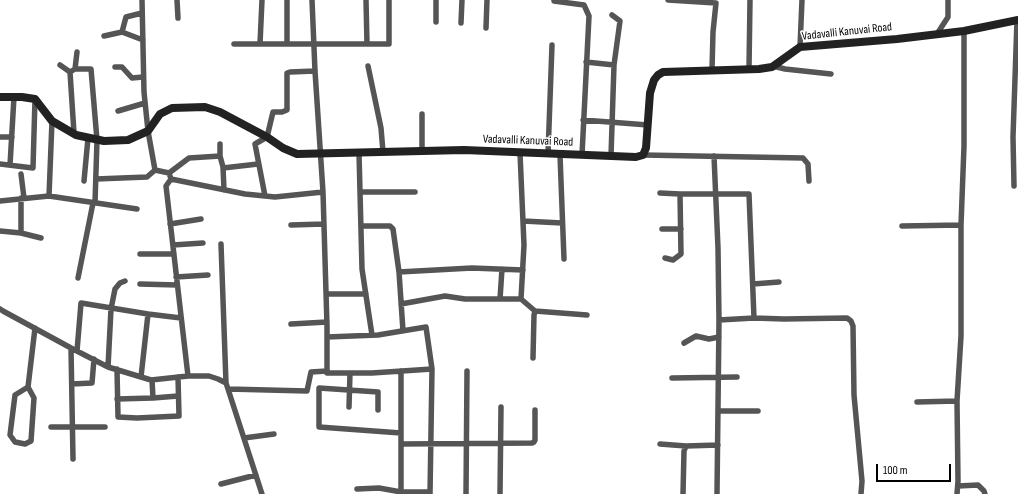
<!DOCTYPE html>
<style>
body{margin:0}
#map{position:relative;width:1018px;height:494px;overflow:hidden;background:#fff;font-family:"Sofia Sans Condensed",sans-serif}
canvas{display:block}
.scale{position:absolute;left:876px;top:464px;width:75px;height:18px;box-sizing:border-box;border:2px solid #000;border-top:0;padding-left:5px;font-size:12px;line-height:14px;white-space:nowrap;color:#000;-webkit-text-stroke:3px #fff;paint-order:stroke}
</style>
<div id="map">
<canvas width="1018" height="494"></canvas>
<div class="scale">100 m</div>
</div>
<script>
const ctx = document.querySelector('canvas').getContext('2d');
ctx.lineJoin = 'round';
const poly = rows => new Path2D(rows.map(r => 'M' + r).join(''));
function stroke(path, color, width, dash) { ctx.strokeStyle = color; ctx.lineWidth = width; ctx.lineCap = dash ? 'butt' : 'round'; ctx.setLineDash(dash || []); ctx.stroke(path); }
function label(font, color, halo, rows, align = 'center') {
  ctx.font = font + ' "Sofia Sans Condensed",sans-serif'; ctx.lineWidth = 3; ctx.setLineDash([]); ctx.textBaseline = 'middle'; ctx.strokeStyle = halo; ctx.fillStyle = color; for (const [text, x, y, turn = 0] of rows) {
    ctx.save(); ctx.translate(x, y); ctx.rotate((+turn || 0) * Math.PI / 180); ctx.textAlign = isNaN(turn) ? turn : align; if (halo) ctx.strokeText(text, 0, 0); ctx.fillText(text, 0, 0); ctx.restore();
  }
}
const street = poly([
 [142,0,144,92,148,131,155,170,169,173,171,179,166,186,188,376],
 [177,0,178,18],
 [312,0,315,71,323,192],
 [366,0,367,44],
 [554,0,554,1,584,5,589,16,582,155],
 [668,0,716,3,713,32,712,70],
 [436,22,436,0],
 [461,23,462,0],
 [486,28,487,0],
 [122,32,126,17,142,13],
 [937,34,948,17,948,0],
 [104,36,122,32,143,40],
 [234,44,389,44,389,0],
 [260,44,262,0],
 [287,44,287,0],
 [800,47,802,0],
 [586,62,614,65],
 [60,65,70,72,75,69,91,69,97,140,95,203],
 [368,66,381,128,383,152],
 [773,66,785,69,831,74],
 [115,67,122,67,132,78,143,77],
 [75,69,77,52],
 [749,69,750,0],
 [70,72,74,133],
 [118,111,145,103],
 [422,114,422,151],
 [583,120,648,125],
 [0,137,12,137],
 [220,144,220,156,223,167,224,190],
 [359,153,362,269,372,335],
 [548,154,552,45],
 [560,155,564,259],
 [643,155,803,158,808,164,809,181],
 [611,156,614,65,620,21,612,15],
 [714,156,718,248,719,320,717,494],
 [0,164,33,168,35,99],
 [10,165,14,97],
 [223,168,258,164],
 [169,173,189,158,220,156],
 [21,174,24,198],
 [96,179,147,177,155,170],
 [171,179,245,194,275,197,323,192,327,326,327,373,372,373,432,369],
 [84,181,88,138],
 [1014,186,1013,137,1017,20],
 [360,192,415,192],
 [660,193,680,194,749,194,754,318],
 [49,196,52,121],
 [265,196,255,144,267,137,273,112,282,112,287,110,287,73,290,72,315,71],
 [0,201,49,196,137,209],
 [523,221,562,223],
 [170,224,201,219],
 [291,225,324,224],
 [361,226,390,226,393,229,399,272,403,331],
 [902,226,961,225],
 [662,229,681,229],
 [0,231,21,233,41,238],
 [21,233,21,198],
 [221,244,226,383],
 [173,245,203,243],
 [140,254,174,254],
 [665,258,673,260,681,254,680,194],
 [399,272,472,268,523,270],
 [176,277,208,275],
 [78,278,93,203],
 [140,284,177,285],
 [753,284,779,282],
 [326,294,366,294],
 [500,299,502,269],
 [521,299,535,311,587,315],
 [401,304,445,296,465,299,521,299,524,245,520,153],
 [0,309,3,311,71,348,108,367,151,380,188,376,209,376,218,379,226,383,228,389,307,391,311,372,327,371],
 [148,314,181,318],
 [719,320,754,318,784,319,847,318,851,321,853,326,854,395,862,481,861,494],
 [291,324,327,322],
 [327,337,378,335,426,327,432,369,430,494],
 [684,343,696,336,709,339,719,337],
 [71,348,73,459],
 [77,351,81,303,148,314,141,377],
 [533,358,534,315,535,311],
 [108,367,111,309,115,289,120,283,125,281],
 [117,369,118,417,137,418,179,416,178,377],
 [672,378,737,377],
 [152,380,153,398],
 [72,384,92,383,94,359],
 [28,387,15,395,10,435,15,442,25,444,31,441,34,398,28,387,35,328],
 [228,389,262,494],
 [117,399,153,398,178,396],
 [957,401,958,481,957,494],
 [917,402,957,401,961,336,961,225,964,146,964,31],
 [349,407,350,373],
 [378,410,378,392,319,388,319,427,401,433],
 [718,411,758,411],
 [51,427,105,427],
 [244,438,274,434],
 [401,444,532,443,534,442,535,440,535,410],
 [660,444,686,446],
 [221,484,256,475],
 [958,486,978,485,984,491,985,494],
 [357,489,379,488,401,492,429,492],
 [401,492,401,371],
 [466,494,467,371],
 [500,494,501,407],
 [683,494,684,451,686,446,718,445]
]);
const secondary = poly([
 [0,97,22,97,35,99,52,121,76,135,104,141,128,140,148,131,160,114,172,108,205,107,220,112,267,137,283,148,297,154,464,150,636,157,643,155,646,148,650,93,654,80,658,75,663,72,759,69,772,67,800,47,897,39,964,31,1018,20]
]);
const streetNames = [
 ["Vadavalli Kanuvai Road",847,32,-6],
 ["Vadavalli Kanuvai Road",528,141,2]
];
stroke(street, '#555', 5.5);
stroke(secondary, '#222', 8);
label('12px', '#000', '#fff', streetNames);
</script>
